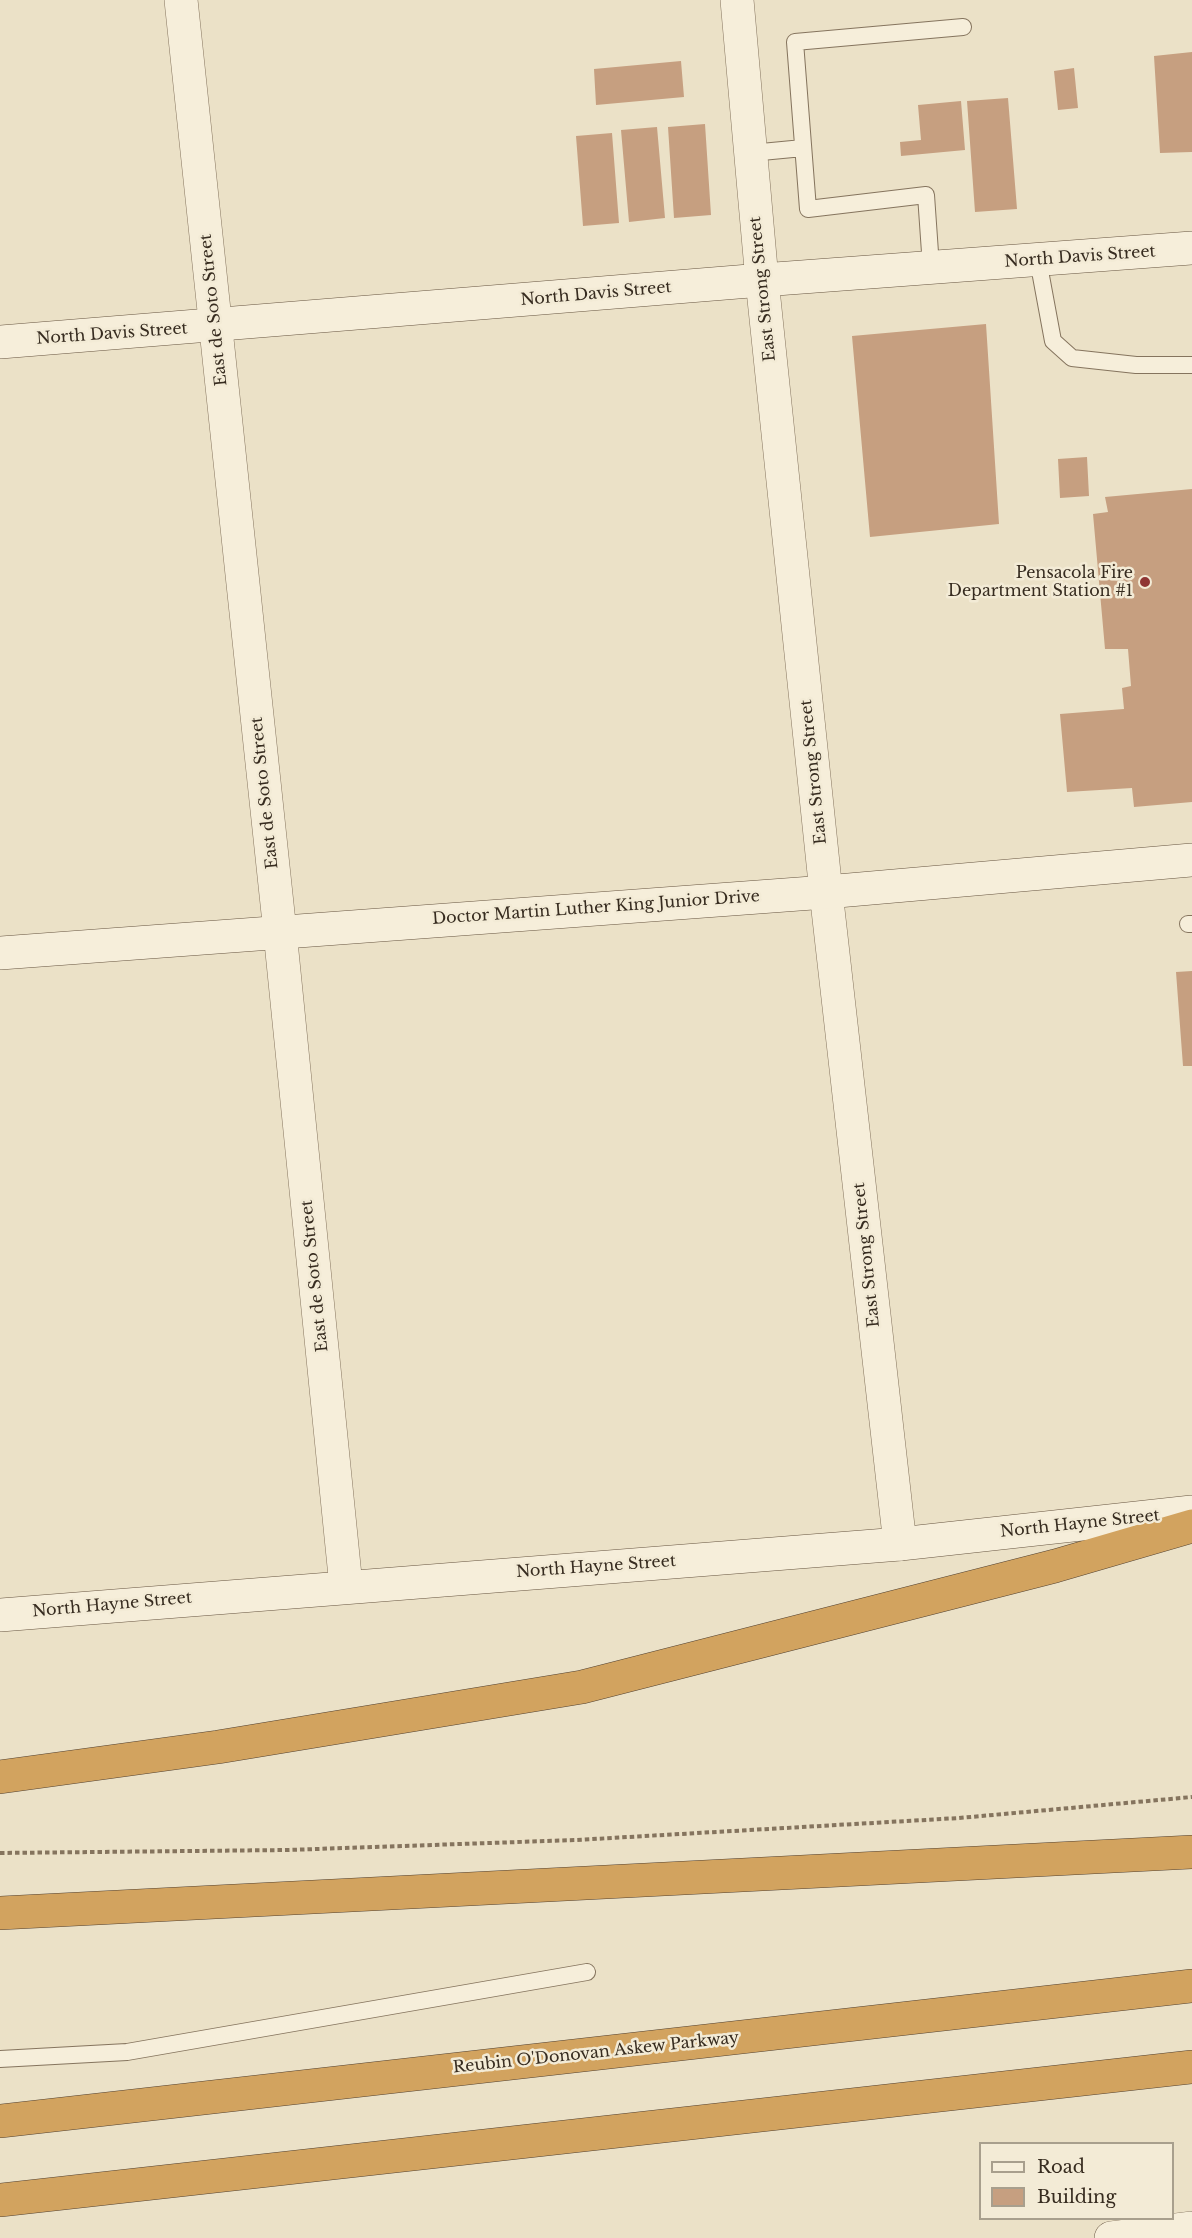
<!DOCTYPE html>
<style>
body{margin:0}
#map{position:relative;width:1192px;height:2238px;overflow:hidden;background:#ebe1c7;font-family:"Libre Baskerville",serif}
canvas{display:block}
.legend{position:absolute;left:979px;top:2142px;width:195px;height:78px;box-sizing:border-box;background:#f3ebd6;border:2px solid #a89f8d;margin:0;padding:8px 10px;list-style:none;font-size:18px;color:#372c20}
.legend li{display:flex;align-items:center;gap:12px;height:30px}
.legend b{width:30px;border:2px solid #a89f8d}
</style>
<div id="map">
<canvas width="1192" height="2238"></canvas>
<ul class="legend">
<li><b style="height:8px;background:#f6eeda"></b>Road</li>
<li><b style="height:16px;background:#c69f80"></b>Building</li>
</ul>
</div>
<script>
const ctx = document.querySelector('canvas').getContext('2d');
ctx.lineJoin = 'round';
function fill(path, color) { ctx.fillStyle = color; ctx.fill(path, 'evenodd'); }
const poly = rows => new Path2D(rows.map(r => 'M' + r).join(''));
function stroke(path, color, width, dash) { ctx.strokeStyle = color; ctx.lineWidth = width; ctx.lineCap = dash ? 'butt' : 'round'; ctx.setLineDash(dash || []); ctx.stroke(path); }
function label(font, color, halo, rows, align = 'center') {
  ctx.font = font + ' "Libre Baskerville",serif'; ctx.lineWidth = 5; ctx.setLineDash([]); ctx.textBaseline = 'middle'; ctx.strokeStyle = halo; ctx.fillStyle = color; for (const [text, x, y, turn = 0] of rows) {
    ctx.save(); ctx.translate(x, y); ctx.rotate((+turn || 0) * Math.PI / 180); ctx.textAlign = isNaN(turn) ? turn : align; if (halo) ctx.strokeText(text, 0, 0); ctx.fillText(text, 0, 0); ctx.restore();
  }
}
const building = poly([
 [1192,52,1192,152,1160,153,1154,56],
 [681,61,684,97,596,105,594,69],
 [1074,68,1078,108,1058,110,1054,71],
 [1008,98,1017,209,975,212,967,101],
 [961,101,965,150,901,156,900,142,921,140,918,105],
 [705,124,711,215,674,218,668,127],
 [657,127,665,218,629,222,621,130],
 [612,133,619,223,583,226,576,136],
 [986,324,999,524,870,537,852,336],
 [1087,457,1089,496,1060,498,1058,459],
 [1192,489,1192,802,1134,807,1132,788,1067,792,1060,714,1124,709,1122,688,1131,686,1128,649,1105,649,1093,514,1108,512,1105,497],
 [1192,971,1192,1066,1183,1066,1176,972]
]);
const path = poly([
 [0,1853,287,1850,576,1840,959,1818,1192,1797]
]);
const lane = poly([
 [751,153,803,148],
 [1038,260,1053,341,1072,358,1136,365,1192,365],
 [931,267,926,195,808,209,795,42,963,27],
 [1188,924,1192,924],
 [0,2059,127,2052,587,1972]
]);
const street = poly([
 [181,0,280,932,346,1586],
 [737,0,762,280,826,892,900,1544]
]);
const secondary = poly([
 [0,342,762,280,1192,248],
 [0,953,826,892,1192,860],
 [0,1615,900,1544,1192,1512],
 [1111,2238,1192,2228]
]);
const highway = poly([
 [0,1777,218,1747,582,1687,1055,1566,1192,1526],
 [0,1913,1192,1852],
 [0,2121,1192,1986],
 [0,2200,1192,2067]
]);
const markers = [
 [1145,582,6,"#8f3533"]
];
const streetNames = [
 ["North Davis Street",1080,257,-4],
 ["East Strong Street",763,289,-96],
 ["North Davis Street",596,294,-5],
 ["East de Soto Street",214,310,-96],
 ["North Davis Street",112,334,-4],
 ["East Strong Street",814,772,-96],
 ["East de Soto Street",265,793,-96],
 ["Doctor Martin Luther King Junior Drive",596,908,-4],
 ["East Strong Street",867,1255,-96],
 ["East de Soto Street",315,1276,-96],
 ["North Hayne Street",1080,1524,-6],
 ["North Hayne Street",596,1567,-4],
 ["North Hayne Street",112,1605,-5],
 ["Reubin O'Donovan Askew Parkway",596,2053,-6]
];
const poiNames = [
 ["Pensacola Fire",1133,573],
 ["Department Station #1",1133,591]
];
fill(building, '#c69f80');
stroke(lane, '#85745e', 18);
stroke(street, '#85745e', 34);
stroke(secondary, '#675541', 34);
stroke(highway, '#534232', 34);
stroke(path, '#85745e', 4, [4.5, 3]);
stroke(lane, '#f6eeda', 16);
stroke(street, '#f6eeda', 33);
stroke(secondary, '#f6eeda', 33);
stroke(highway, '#d2a35f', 33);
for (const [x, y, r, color] of markers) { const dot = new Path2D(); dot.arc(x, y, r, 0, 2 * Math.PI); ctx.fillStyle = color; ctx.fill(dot); stroke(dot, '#f3ebd6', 2); }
label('16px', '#372c20', '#f3ebd6', streetNames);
label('16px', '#372c20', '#f3ebd6', poiNames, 'right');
</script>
